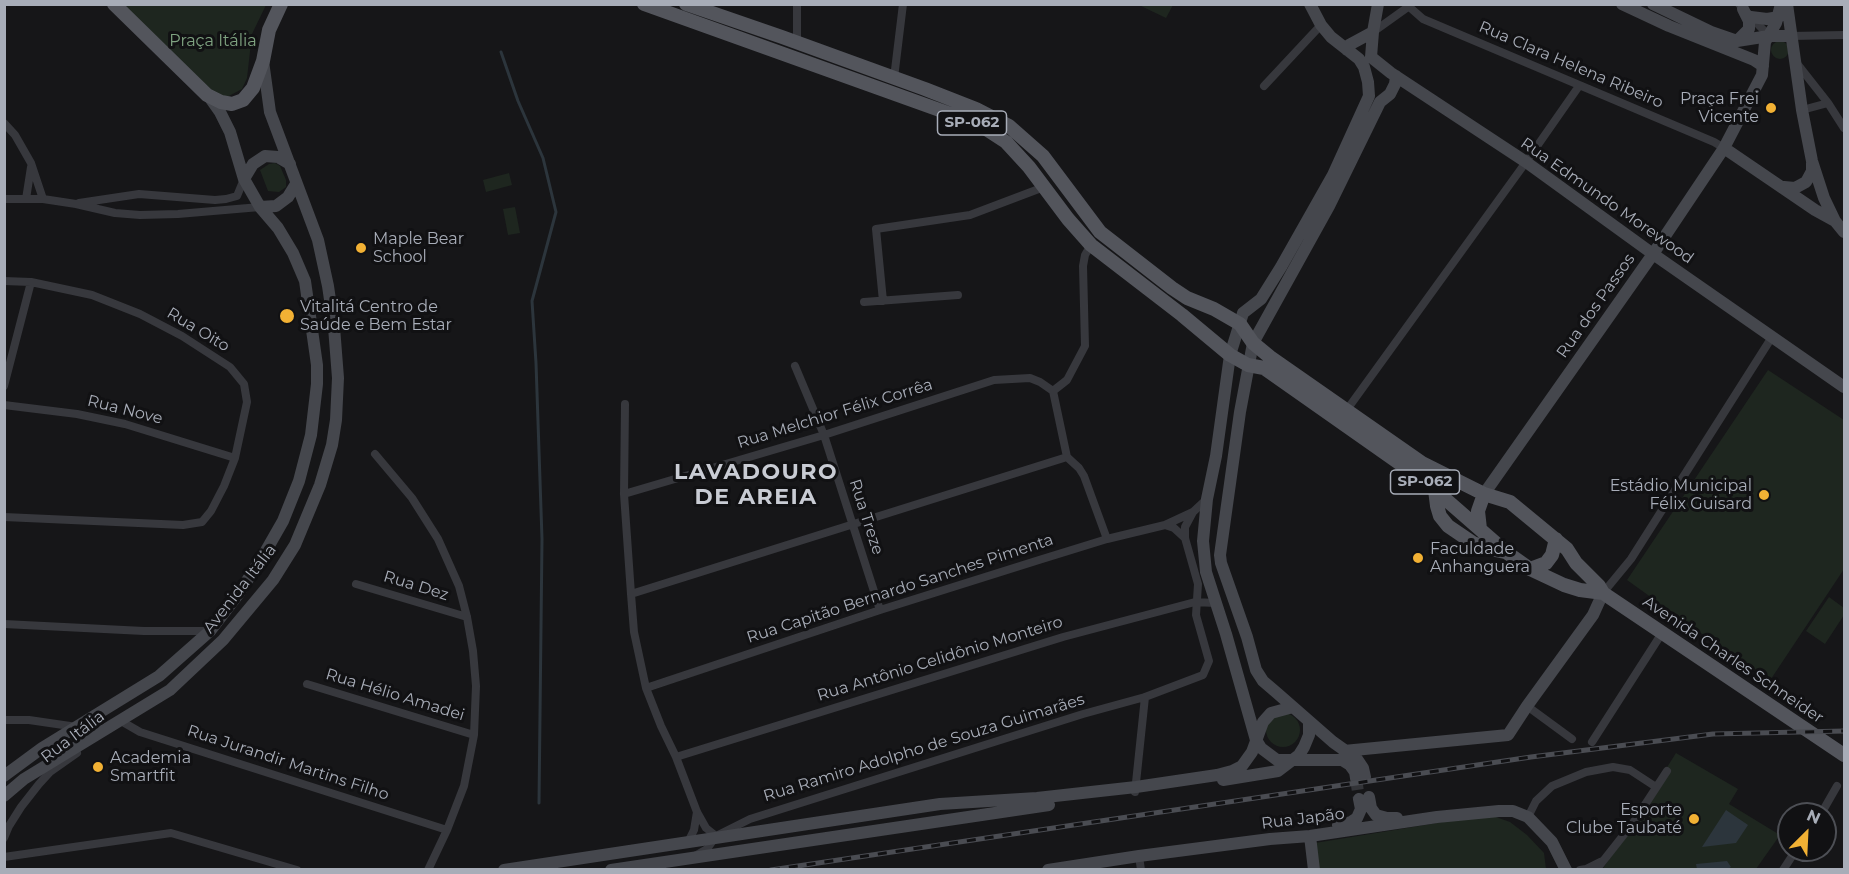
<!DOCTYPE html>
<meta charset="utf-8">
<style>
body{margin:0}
#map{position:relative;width:1849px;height:874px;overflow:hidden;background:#161618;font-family:Montserrat,sans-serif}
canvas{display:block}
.frame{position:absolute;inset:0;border:6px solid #a8adb8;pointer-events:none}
.north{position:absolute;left:1777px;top:802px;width:60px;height:60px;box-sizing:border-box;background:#111113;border:2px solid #4d4f55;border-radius:50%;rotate:24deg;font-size:16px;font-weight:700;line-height:24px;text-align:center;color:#a8adb8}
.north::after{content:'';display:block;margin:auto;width:21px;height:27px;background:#f2b134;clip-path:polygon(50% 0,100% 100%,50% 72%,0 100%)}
</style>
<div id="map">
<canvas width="1849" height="874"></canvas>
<div class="frame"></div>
<div class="north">N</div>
</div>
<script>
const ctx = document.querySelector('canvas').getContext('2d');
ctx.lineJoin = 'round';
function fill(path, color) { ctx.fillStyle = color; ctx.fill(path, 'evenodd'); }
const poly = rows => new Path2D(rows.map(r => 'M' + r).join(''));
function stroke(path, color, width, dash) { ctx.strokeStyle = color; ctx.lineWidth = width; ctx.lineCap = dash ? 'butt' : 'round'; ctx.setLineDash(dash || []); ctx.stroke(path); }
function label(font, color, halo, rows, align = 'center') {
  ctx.font = font + ' Montserrat,sans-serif'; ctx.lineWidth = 6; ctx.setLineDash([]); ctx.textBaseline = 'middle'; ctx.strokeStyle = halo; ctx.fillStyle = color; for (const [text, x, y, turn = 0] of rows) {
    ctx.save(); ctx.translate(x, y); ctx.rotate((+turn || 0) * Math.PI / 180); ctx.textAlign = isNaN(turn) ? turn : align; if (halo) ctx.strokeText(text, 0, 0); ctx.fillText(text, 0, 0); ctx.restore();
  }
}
const green = poly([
 [124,5,266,5,252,34,247,78,242,89,227,97,208,91],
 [1139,5,1173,5,1166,18],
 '1771 50a9 9 0 1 1 18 0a9 9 0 1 1-18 0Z',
 [275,163,280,166,286,180,286,187,279,192,268,191,260,170,269,164],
 [509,173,512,185,486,192,483,180],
 [515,207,520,233,508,235,503,209],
 [1768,370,1844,420,1844,569,1769,682,1627,580],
 [1829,597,1844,608,1844,615,1825,644,1806,631],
 '1266 730a17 17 0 1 1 34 0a17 17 0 1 1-34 0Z',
 [1676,753,1738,789,1729,804,1780,835,1756,869,1602,870],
 [1493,816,1510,822,1527,835,1544,853,1546,869,1318,869,1315,843,1474,817]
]);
const water = poly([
 [1726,810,1748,825,1736,843,1702,847],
 [1727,861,1731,867,1728,869,1697,869,1696,864]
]);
const stream = poly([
 [501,52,518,101,543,158,556,212,532,301,536,363,542,539,539,803]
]);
const secondaryTunnel = poly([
 [1356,778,1359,799]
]);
const street = poly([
 [1406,4,1423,19,1714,142,1724,148],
 [1739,4,1769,36],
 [1373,32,1408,7,1409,4],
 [1791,36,1844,35],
 [797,42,797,4],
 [1795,61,1828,103,1844,128],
 [894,78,903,4],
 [1264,86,1321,25],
 [1802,110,1828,103],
 [4,123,15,135,31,163,43,199],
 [4,199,43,199,76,204,115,213,140,215,178,214,260,207],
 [26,199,31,167],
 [79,203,139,194,215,200,226,199,237,196,244,179],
 [4,281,31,282,92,295,140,314,182,336,230,367,244,384,247,402,235,458,224,486,211,511,202,522,183,525,4,517],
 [883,301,876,229,970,215,1044,187],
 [864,302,958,295],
 [795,366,824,435,880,610],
 [4,386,31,282],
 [1053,391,1067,457,1079,468,1084,476,1107,539],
 [1053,391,1067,380,1085,346,1083,266,1085,255,1091,245],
 [625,404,624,494,631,594,634,632,646,688,661,726,676,757,697,812,706,828,716,836],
 [4,405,77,414,125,424,235,458],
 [1346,411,1526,162,1579,86],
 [375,454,412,498,438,539,459,586,467,617,473,651,476,686,474,735,464,786,447,830,428,870],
 [624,494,824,435,994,380,1030,378,1040,382,1053,391],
 [1165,525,1174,528,1185,538],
 [356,584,467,617],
 [1603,593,1631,559,1772,337],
 [631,594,1067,457],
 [4,624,144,631,210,631],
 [307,684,474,735],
 [646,688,880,610,1039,560,1107,539,1165,525,1193,512,1207,499],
 [1527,706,1572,739],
 [4,720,29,720,77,727],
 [119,722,121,721,140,732,447,830],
 [1592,742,1662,633],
 [676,757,1063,637,1195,602,1215,603],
 [1135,792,1145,697],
 [1821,814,1837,786],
 [1528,817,1536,801,1552,786,1586,772,1613,767,1630,770,1656,787],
 [4,838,9,826,21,807,39,784,50,772,77,753],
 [689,840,694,830,697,812],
 [695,856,707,849,716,836,750,819,1083,714,1145,697,1203,675,1209,661,1196,615,1198,584,1185,538,1185,527,1193,512],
 [1139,856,1141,870],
 [4,857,171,833,297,870],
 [1580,870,1586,869,1600,862],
 [1596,870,1633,823,1667,771],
 [1783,870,1796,850]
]);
const secondary = poly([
 [1310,4,1321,25,1331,37,1359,59,1364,67,1368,82,1369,96,1333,175,1281,267,1261,299,1243,313,1230,355,1216,456,1207,499,1203,541,1206,572,1226,634,1256,740,1261,748,1277,760,1342,760,1350,765,1355,772,1356,778],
 [1622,4,1669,26,1754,60,1763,66],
 [1653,4,1711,32,1737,41,1769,36,1791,36],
 [1787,4,1802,110,1812,161,1824,198,1835,221,1844,232],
 [1751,17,1767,19,1779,17],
 [1373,32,1371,57,1391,73,1526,162,1653,254,1844,387],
 [1737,41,1749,29,1749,21,1743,9],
 [1347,50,1349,45,1373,32,1378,4],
 [1724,148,1815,210,1835,221],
 [244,179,253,164,265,156,278,157,290,164],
 [1784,187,1795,188,1806,182,1812,171,1812,163],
 [260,207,276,206,288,197,296,184],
 [1484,494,1653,254,1724,148,1762,75,1765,42,1776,23,1781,4],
 [1344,751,1508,735,1527,706,1593,615,1603,593],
 [4,776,42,748,159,676,210,631,239,593,263,556,283,521,299,481,311,435,317,384,317,365,305,281,293,253,278,228,260,207,244,179,230,132,220,112,208,95],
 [1365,777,1363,768,1357,759,1333,742,1277,693,1263,681,1256,670,1247,637,1221,563,1220,555,1240,412,1253,343,1329,206,1380,102,1390,94,1395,84,1396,76],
 [1223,780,1278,771,1299,755,1304,747,1309,735,1309,721],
 [4,796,24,779,170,690,223,640,273,580,295,545,320,485,332,445,336,420,338,378,334,327,328,286,318,240,270,112,263,61],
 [1369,797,1371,808,1376,815,1387,818,1397,818],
 [1338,825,1351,822,1357,818,1361,809,1359,799],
 [1310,836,1314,870],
 [504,870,940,804,1037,798,1136,787,1217,775,1232,771,1242,766,1252,752,1263,722,1271,713,1293,707],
 [611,870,1049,805],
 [1048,870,1139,856,1270,839,1310,836,1437,817,1499,811,1513,811,1528,817,1552,842,1566,870]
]);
const primary = poly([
 [114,4,207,95,221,102,232,104,243,100,253,88,263,61,269,30,281,4],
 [644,4,959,117,986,129,1006,142,1029,167,1068,219,1091,245,1182,315,1230,355,1248,365,1264,368,1402,465,1435,490,1506,552,1530,569,1564,585,1580,590,1603,593],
 [686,4,782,37,925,89,976,109,1009,126,1043,156,1100,232,1172,288,1187,298,1214,309,1240,324,1253,343,1270,357,1422,463,1484,494,1510,502,1567,549,1576,563,1599,586,1603,593,1844,755],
 [1435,490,1437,506,1440,516,1448,526,1473,543,1490,549,1505,552],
 [1480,529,1478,511,1484,494],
 [1530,569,1546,563,1552,555,1556,539]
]);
const rail = poly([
 [771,870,1531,757,1713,734,1844,731]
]);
const markers = [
 [1771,108,6,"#f2b134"],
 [361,248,6,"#f2b134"],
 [287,316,8,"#f2b134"],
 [1764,495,6,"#f2b134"],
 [1418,558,6,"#f2b134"],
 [98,767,6,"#f2b134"],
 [1694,819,6,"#f2b134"]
];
const shields = [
 [972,123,69],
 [1425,482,69]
];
const shieldNames = [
 ["SP-062",972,123],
 ["SP-062",1425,482]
];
const parkNames = [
 ["Praça Itália",213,41]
];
const streetNames = [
 ["Rua Clara Helena Ribeiro",1571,65,23],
 ["Rua Edmundo Morewood",1607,201,35],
 ["Rua dos Passos",1596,306,-55],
 ["Rua Oito",198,330,31],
 ["Rua Nove",125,410,14],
 ["Rua Melchior Félix Corrêa",835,414,-17],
 ["Rua Treze",866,517,72],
 ["Rua Dez",416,586,17],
 ["Avenida Itália",240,589,-52],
 ["Rua Capitão Bernardo Sanches Pimenta",900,589,-18],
 ["Rua Antônio Celidônio Monteiro",940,659,-17],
 ["Avenida Charles Schneider",1733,660,34],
 ["Rua Hélio Amadei",395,695,17],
 ["Rua Itália",73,737,-37],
 ["Rua Ramiro Adolpho de Souza Guimarães",924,748,-17],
 ["Rua Jurandir Martins Filho",288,763,18],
 ["Rua Japão",1303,819,-7]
];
const poiNames = [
 ["Praça Frei",1759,99,"right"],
 ["Vicente",1759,117,"right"],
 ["Maple Bear",373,239],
 ["School",373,257],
 ["Vitalitá Centro de",300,307],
 ["Saúde e Bem Estar",300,325],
 ["Estádio Municipal",1752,486,"right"],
 ["Félix Guisard",1752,504,"right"],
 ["Faculdade",1430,549],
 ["Anhanguera",1430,567],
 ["Academia",110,758],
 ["Smartfit",110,776],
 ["Esporte",1682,810,"right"],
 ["Clube Taubaté",1682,828,"right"]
];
const districtNames = [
 ["LAVADOURO",756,473],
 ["DE AREIA",756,498]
];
fill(green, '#1e261f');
fill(water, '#2c353c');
stroke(stream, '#2c353c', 3);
stroke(secondaryTunnel, '#333438', 12, [12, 6]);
stroke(street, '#37383d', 8);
stroke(secondary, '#45474d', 12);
stroke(primary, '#53555c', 14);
stroke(rail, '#4a4c52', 5);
stroke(rail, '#111113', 3, [9]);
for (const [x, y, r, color] of markers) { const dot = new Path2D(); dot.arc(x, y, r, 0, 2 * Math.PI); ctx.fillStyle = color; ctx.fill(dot); stroke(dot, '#111113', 2); }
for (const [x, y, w] of shields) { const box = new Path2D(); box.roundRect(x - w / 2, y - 12, w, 24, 4.5); ctx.fillStyle = '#111113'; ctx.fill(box); stroke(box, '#a8adb8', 1.5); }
label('bold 15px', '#a8adb8', null, shieldNames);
label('16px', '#7fa381', '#111113', parkNames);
label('16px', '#a8adb8', '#111113', streetNames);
label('16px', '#a8adb8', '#111113', poiNames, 'left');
ctx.letterSpacing = '1.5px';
label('bold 22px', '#c9ccd4', '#111113', districtNames);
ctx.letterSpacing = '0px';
</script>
